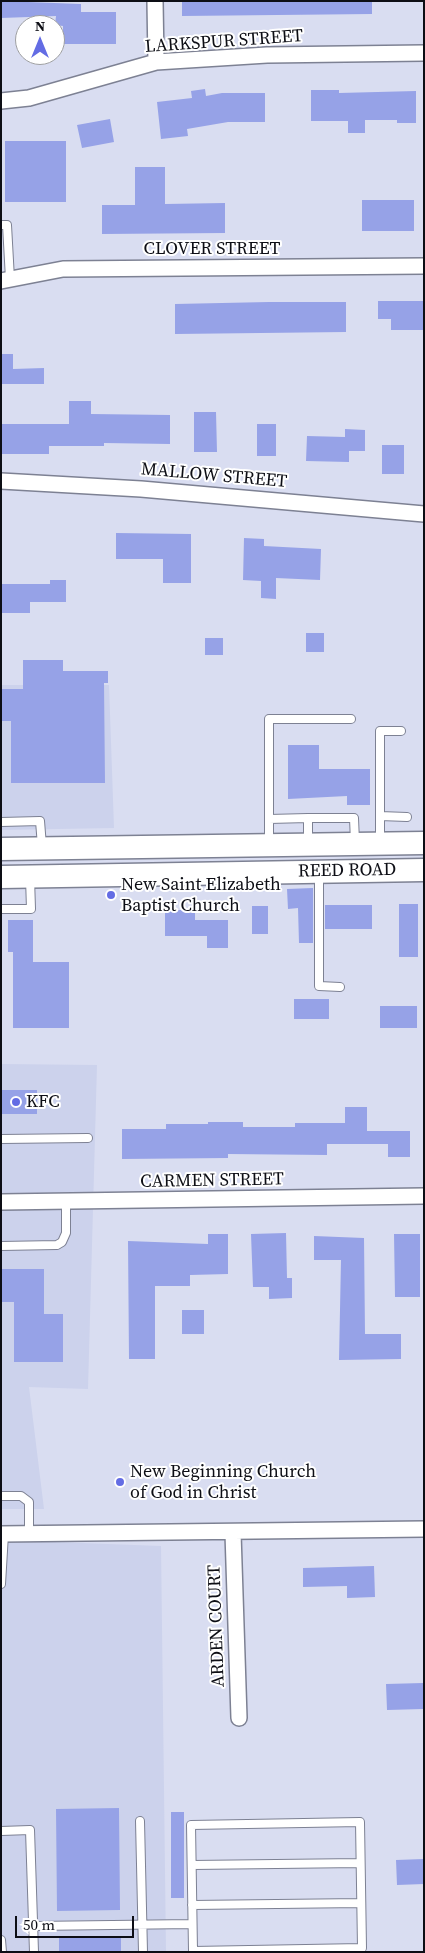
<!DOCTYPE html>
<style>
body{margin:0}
#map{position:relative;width:425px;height:1953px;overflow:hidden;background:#d9ddf1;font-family:"Source Serif 4",serif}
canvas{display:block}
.frame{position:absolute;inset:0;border:2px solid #0d0e15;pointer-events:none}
.north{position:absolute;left:15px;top:15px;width:50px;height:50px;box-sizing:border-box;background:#fff;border:1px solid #9e9fa1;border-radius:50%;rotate:0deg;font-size:14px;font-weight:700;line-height:20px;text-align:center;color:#0d0e15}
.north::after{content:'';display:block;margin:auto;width:18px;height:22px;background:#636ce4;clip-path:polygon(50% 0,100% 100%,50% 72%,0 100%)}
.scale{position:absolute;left:15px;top:1916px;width:119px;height:22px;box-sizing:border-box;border:2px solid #0d0e15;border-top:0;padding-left:6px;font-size:15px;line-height:18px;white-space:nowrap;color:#0d0e15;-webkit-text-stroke:4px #fff;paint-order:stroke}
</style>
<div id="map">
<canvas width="425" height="1953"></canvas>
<div class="frame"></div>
<div class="north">N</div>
<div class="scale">50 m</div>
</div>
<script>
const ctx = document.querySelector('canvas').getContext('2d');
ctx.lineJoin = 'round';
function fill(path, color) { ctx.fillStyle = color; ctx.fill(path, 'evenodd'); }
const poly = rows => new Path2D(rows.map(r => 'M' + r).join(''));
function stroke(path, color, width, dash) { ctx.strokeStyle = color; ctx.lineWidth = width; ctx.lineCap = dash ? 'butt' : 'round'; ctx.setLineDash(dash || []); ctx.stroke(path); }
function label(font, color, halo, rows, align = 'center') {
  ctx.font = font + ' "Source Serif 4",serif'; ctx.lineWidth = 4; ctx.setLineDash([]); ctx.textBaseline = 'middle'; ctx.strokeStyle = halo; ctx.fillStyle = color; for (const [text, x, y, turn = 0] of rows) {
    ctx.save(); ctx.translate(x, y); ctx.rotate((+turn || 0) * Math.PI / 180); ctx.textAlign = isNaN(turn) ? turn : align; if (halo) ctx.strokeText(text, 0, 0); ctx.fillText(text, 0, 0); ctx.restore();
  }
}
const built = poly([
 [1,685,109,685,114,828,1,830],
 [1,1064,97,1065,88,1389,29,1387,44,1509,1,1509],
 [1,1540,161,1546,166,1952,1,1952]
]);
const building = poly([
 [1,1,81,4,81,12,116,12,116,44,63,44,63,26,55,25,56,16,1,18],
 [182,1,372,1,372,14,182,16],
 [205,89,206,96,222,93,265,93,265,122,228,122,187,129,188,136,161,139,157,102,192,98,191,91],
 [311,90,339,90,339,93,416,91,416,123,397,123,397,120,365,120,365,133,348,133,348,121,311,121],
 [110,119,114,142,82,148,77,125],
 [5,141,66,141,66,202,5,202],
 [135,167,165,167,165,204,225,203,225,233,102,234,102,205,135,205],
 [362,200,414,200,414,231,362,231],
 [378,301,424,301,424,330,391,330,391,319,378,319],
 [269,302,346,302,346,332,175,334,175,304],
 [1,354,13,354,13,369,44,368,44,384,1,384],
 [69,401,91,401,91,414,170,415,170,444,104,443,104,446,49,446,49,454,1,454,1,424,69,424],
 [194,412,216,412,217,452,194,452],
 [257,424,276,424,276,456,257,456],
 [345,429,365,430,365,451,349,451,349,462,306,461,307,436,345,437],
 [382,445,404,445,404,474,382,474],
 [116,533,191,534,191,583,163,583,163,559,116,559],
 [244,538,264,539,264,546,321,549,320,580,276,578,276,599,261,598,261,581,243,580],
 [50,580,66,580,66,602,30,602,30,613,1,613,1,584,50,584],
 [306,633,324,633,324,652,306,652],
 [205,638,223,638,223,655,205,655],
 [23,660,63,660,63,671,108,671,108,683,104,683,105,783,11,783,11,721,1,721,1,689,23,689],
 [288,745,319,745,319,769,370,769,370,805,347,805,347,796,288,799],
 [313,888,313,943,299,943,298,908,288,909,287,889],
 [399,904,418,904,418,957,399,957],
 [325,905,372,905,372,929,325,929],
 [252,906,268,906,268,934,252,934],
 [165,910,195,910,195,920,228,920,228,948,207,948,207,936,165,936],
 [8,920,33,920,33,962,69,962,69,1028,13,1028,13,952,8,952],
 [294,999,329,999,329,1019,294,1019],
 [380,1006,417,1006,417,1028,380,1028],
 [1,1090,37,1090,37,1114,1,1114],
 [345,1107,367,1107,367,1131,410,1131,410,1157,388,1157,388,1144,327,1144,327,1155,228,1154,228,1158,122,1159,122,1129,166,1129,166,1124,208,1124,208,1122,243,1122,243,1127,295,1127,295,1123,345,1123],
 [286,1233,287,1278,292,1278,292,1298,269,1299,269,1287,253,1287,251,1234],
 [208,1234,228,1234,228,1274,190,1275,190,1286,155,1286,155,1359,129,1359,128,1241,208,1244],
 [394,1234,420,1234,420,1297,395,1297],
 [314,1236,364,1238,365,1334,401,1334,401,1359,339,1360,341,1260,314,1260],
 [1,1269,44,1269,44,1314,63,1314,63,1362,14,1362,14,1302,1,1302],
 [182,1310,204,1310,204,1334,182,1334],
 [374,1566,375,1597,347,1598,347,1586,303,1587,303,1568],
 [423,1683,423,1709,387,1710,386,1684],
 [119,1808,120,1910,57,1911,56,1809],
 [171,1812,184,1812,184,1898,171,1898],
 [424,1859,424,1884,397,1885,396,1860],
 [59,1937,121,1937,121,1952,59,1952]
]);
const lane = poly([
 [1,225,7,225,10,279],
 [380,816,407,817],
 [308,818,354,818,355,842],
 [269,819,308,818,308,842],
 [1,822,40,821,42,846],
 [380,842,380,731,401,731],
 [269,844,269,719,351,719],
 [319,874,319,986,340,987],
 [1,909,31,909,30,878],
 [1,1139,88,1138],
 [1,1246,57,1245,62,1242,66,1233,66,1201],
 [1,1496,21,1496,29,1502,29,1534],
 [1,1584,4,1534],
 [140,1821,143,1952],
 [360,1822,362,1948,193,1951,191,1825,360,1822],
 [1,1831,30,1830,34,1952],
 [192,1865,360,1863],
 [192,1905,361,1903],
 [33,1926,192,1924],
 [1,1940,2,1952]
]);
const street = poly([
 [155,1,156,62],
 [1,101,29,98,156,62,267,55,424,53],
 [1,281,63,269,424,266],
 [1,481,141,489,424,514],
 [1,1202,424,1196],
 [233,1533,239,1718],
 [1,1534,424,1529]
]);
const secondary = poly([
 [1,849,424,843],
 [1,877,424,870]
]);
const markers = [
 [111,895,5,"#636ce4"],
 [16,1102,5,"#636ce4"],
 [120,1482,5,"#636ce4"]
];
const streetNames = [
 ["LARKSPUR STREET",224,42,-4],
 ["CLOVER STREET",212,249],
 ["MALLOW STREET",214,476,5],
 ["REED ROAD",347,871,-1],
 ["CARMEN STREET",212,1181,-1],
 ["ARDEN COURT",217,1626,-92]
];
const poiNames = [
 ["New Saint Elizabeth",121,885],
 ["Baptist Church",121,906],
 ["KFC",26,1102],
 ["New Beginning Church",130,1472],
 ["of God in Christ",130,1493]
];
fill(built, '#ccd2ec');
fill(building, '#96a2e7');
stroke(lane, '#7d8193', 10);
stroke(street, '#7d8193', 18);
stroke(secondary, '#7d8193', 25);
stroke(lane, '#fff', 8);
stroke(street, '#fff', 15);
stroke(secondary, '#fff', 22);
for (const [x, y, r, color] of markers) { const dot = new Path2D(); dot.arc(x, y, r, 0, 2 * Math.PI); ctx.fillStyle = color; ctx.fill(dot); stroke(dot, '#fff', 2); }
label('18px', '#0d0e15', '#fff', streetNames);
label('18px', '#0d0e15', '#fff', poiNames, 'left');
</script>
